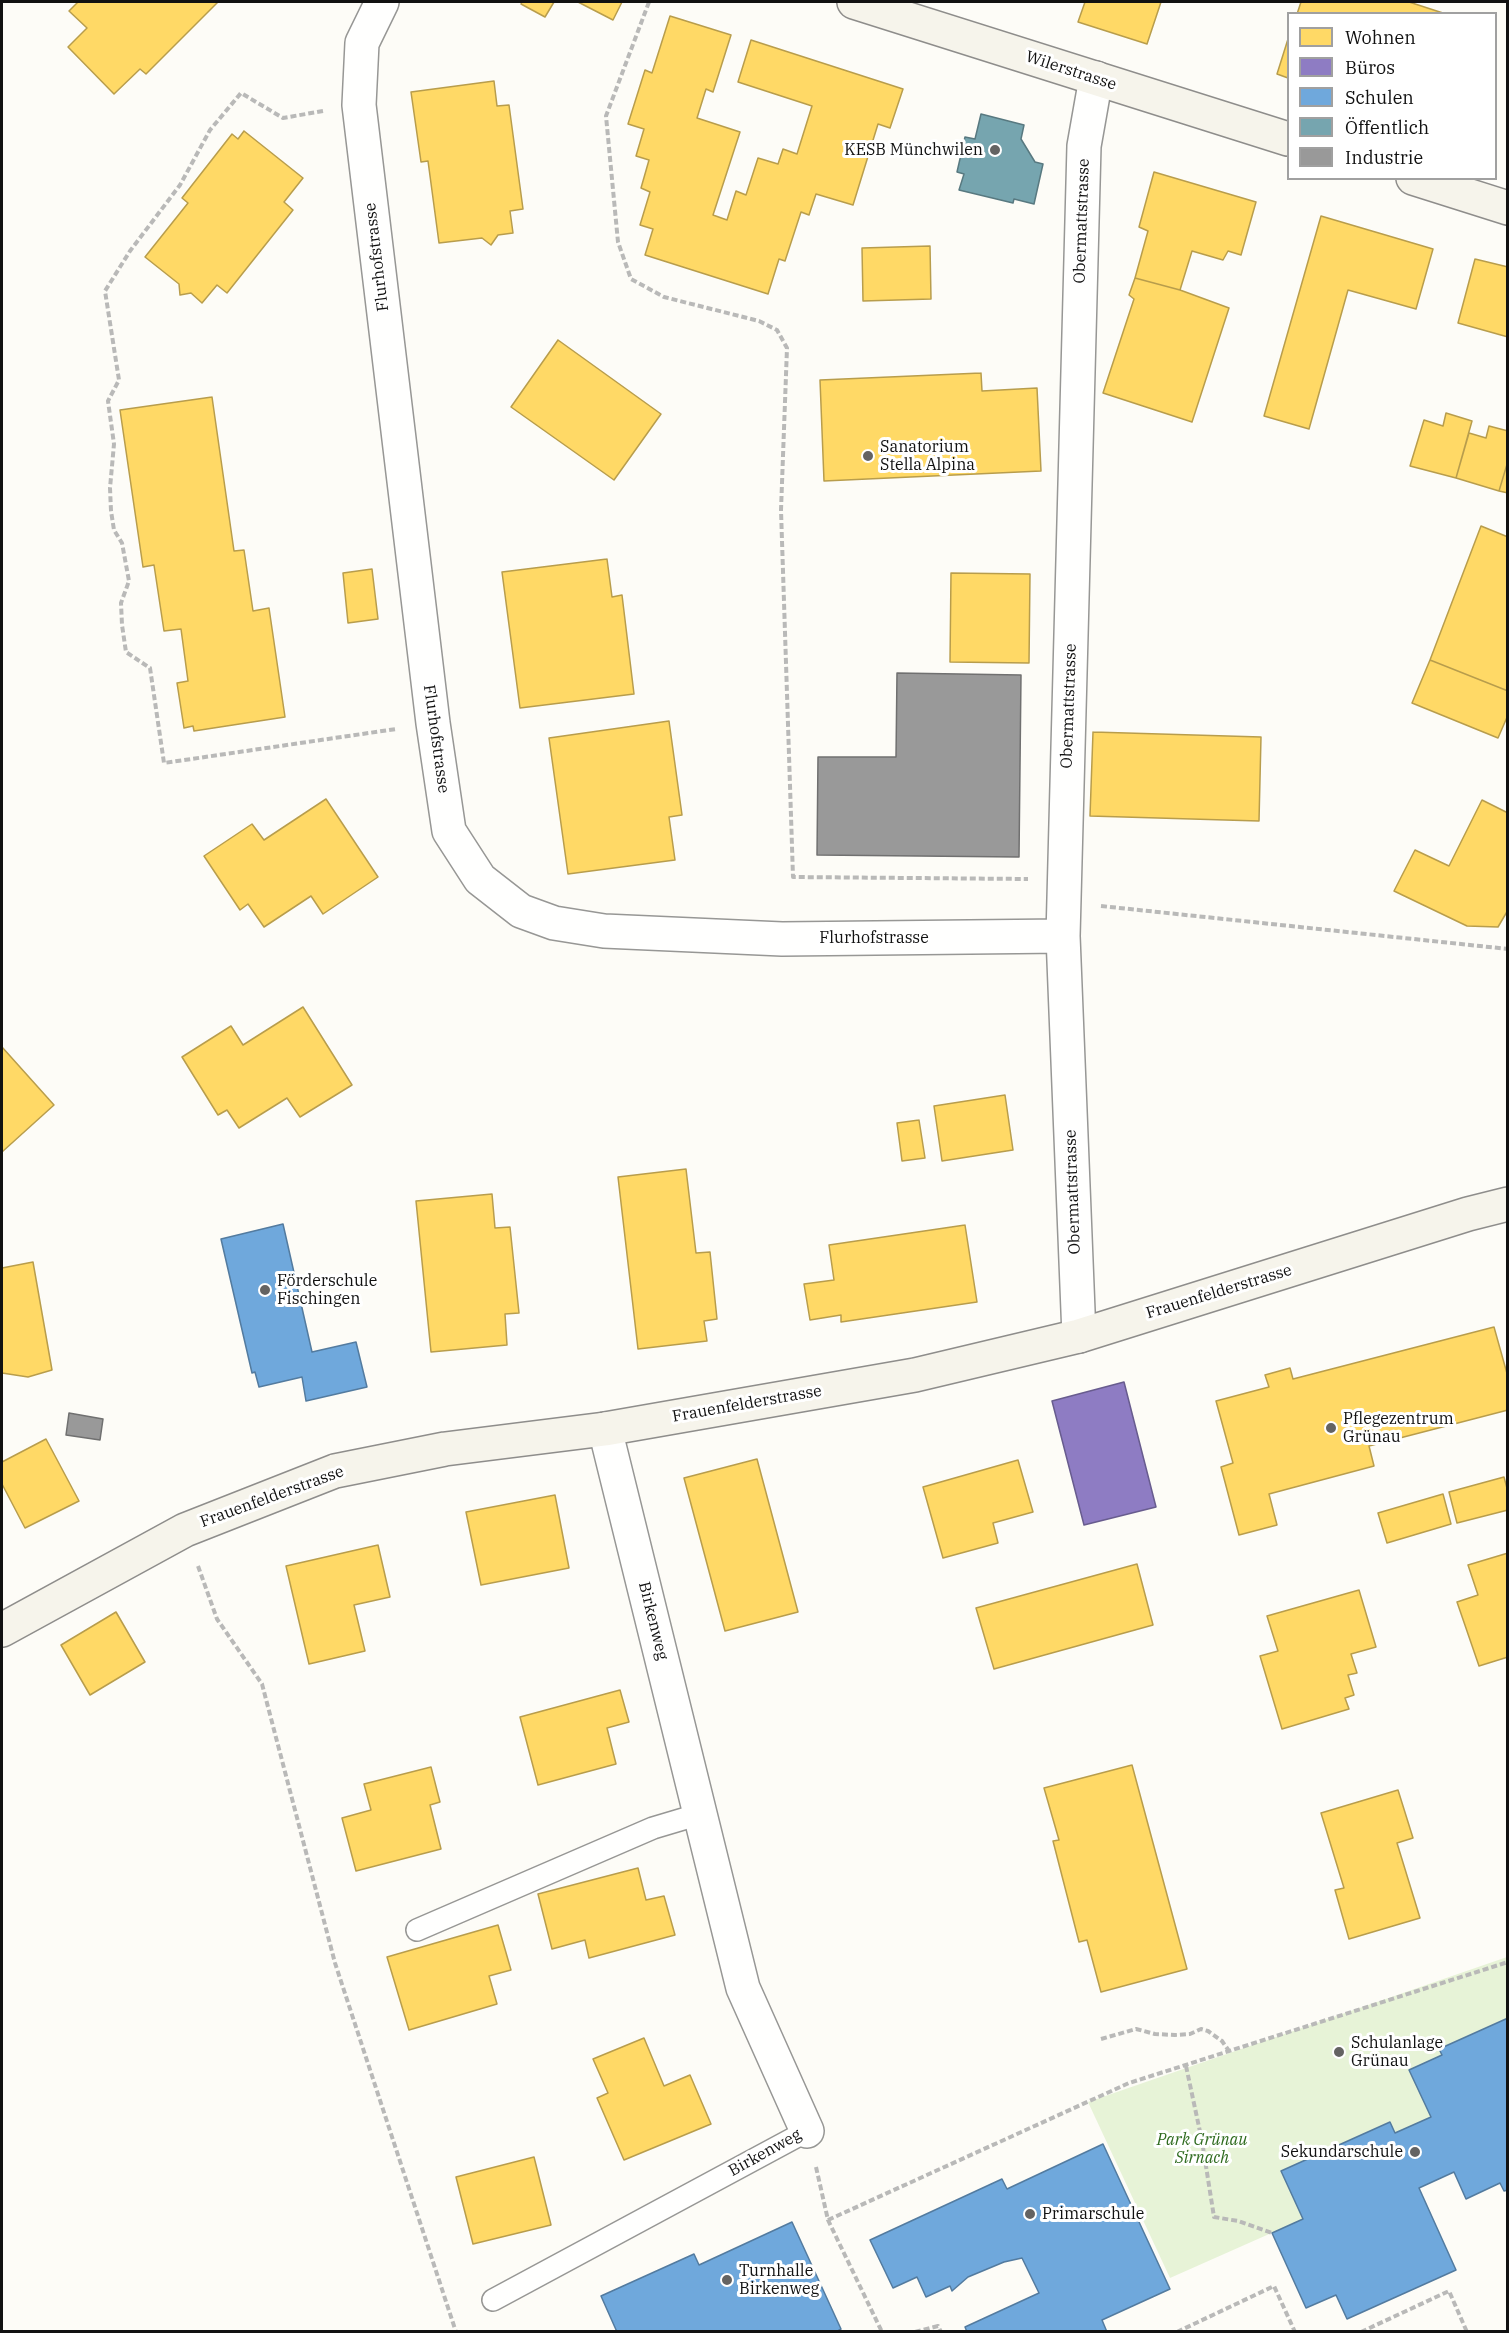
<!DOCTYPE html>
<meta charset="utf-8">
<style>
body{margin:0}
#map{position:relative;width:1509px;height:2333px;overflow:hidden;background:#fdfcf7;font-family:"IBM Plex Serif",serif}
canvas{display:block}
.frame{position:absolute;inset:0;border:3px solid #111;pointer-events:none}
.legend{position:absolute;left:1287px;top:12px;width:210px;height:168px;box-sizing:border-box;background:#fff;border:2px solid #a0a0a0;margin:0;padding:8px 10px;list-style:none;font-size:18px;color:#111}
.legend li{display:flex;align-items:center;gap:12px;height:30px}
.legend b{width:30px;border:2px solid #a0a0a0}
</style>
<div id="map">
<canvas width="1509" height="2333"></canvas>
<div class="frame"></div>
<ul class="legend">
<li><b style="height:16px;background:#ffd966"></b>Wohnen</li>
<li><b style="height:16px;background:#8e7cc3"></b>Büros</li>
<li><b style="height:16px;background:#6fa8dc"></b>Schulen</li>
<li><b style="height:16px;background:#76a5af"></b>Öffentlich</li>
<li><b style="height:16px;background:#999"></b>Industrie</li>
</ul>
</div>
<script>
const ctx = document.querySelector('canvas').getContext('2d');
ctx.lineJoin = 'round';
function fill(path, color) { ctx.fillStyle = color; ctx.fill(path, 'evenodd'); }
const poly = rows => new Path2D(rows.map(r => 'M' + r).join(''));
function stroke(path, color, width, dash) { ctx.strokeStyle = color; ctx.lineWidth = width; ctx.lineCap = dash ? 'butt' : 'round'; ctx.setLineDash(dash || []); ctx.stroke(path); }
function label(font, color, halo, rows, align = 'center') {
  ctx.font = font + ' "IBM Plex Serif",serif'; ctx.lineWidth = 6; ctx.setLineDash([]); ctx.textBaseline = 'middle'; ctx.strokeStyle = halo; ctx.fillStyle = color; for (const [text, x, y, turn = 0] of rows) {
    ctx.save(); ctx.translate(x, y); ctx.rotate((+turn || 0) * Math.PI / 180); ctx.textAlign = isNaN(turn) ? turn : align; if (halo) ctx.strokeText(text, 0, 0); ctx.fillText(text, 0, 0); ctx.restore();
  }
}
const green = poly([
 [1507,1957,1507,2018,1439,2050,1442,2055,1409,2070,1431,2117,1395,2133,1389,2122,1282,2171,1303,2219,1170,2278,1088,2102]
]);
const homes = poly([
 [78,2,218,2,146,74,140,69,114,94,68,47,87,28,69,11,78,2],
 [522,2,554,2,545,17,521,4,522,2],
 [578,2,622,2,613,20,578,2],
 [1085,2,1161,2,1147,44,1078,22,1085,2],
 [1301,2,1409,2,1446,14,1297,14,1301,2],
 [670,16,731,35,713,92,706,89,697,118,740,132,713,215,727,220,736,191,746,195,758,158,778,164,783,149,797,154,812,106,738,82,751,40,903,89,890,128,878,124,853,205,816,194,809,215,801,212,785,261,779,259,768,294,645,255,653,229,640,225,650,192,641,188,649,160,636,156,644,129,628,124,645,70,652,73,670,16],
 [1288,39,1288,78,1277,74,1288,39],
 [494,81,497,106,509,105,523,209,510,211,513,233,498,235,491,245,482,238,439,243,428,161,421,162,411,92,494,81],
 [244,131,303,178,284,202,293,210,227,293,217,285,202,303,191,293,180,295,179,284,145,257,188,203,182,198,232,134,238,139,244,131],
 [1154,172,1256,202,1241,255,1228,251,1223,260,1192,251,1180,290,1135,278,1148,231,1139,227,1154,172],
 [1321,216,1433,249,1416,309,1348,290,1309,429,1264,416,1321,216],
 [930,246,931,299,863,301,862,248,930,246],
 [1475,259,1508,267,1508,337,1458,323,1475,259],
 [1135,278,1180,290,1229,308,1192,422,1103,393,1134,299,1129,295,1135,278],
 [558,340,661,414,614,480,511,407,558,340],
 [981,373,982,391,1037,388,1041,471,824,481,820,380,981,373],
 [212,397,234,551,244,550,253,611,269,608,285,717,194,731,193,726,184,728,177,683,188,681,181,629,164,631,154,565,143,567,120,410,212,397],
 [1446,413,1472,421,1456,478,1410,466,1424,420,1443,426,1446,413],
 [1489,426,1508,431,1508,461,1499,491,1456,478,1469,433,1486,438,1489,426],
 [1508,461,1508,493,1499,491,1508,461],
 [1481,526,1508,537,1508,691,1430,660,1481,526],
 [607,559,612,597,622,595,634,694,520,708,502,572,607,559],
 [372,569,378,619,348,623,343,573,372,569],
 [951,573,1030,574,1029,663,950,662,951,573],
 [1430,660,1508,691,1508,715,1498,738,1412,703,1430,660],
 [669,721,682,815,669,817,675,860,568,874,549,738,669,721],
 [1093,732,1261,737,1259,821,1090,816,1093,732],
 [326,799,378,877,323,914,311,896,264,927,248,904,240,910,204,856,252,824,264,840,326,799],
 [1482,800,1508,813,1508,910,1498,927,1467,926,1394,891,1415,850,1449,866,1482,800],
 [303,1007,352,1085,300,1117,287,1098,239,1128,227,1110,218,1115,182,1057,231,1026,243,1045,303,1007],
 [2,1047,54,1105,2,1152,2,1047],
 [1005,1095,1013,1150,942,1161,934,1106,1005,1095],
 [919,1120,925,1158,902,1161,897,1123,919,1120],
 [686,1169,696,1253,710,1252,717,1319,704,1321,707,1341,638,1349,618,1177,686,1169],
 [492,1194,495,1228,510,1227,519,1313,505,1314,507,1345,431,1352,416,1201,492,1194],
 [965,1225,977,1302,841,1322,841,1315,810,1320,804,1284,834,1280,829,1245,965,1225],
 [33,1262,52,1370,28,1377,2,1373,2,1268,33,1262],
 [1494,1327,1508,1377,1508,1410,1369,1446,1374,1466,1269,1494,1277,1525,1239,1535,1221,1467,1233,1463,1216,1401,1269,1387,1265,1375,1290,1368,1293,1379,1494,1327],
 [46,1439,79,1501,25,1528,2,1484,2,1462,46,1439],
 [757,1459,798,1612,725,1631,684,1478,757,1459],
 [1018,1460,1033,1512,993,1523,998,1543,943,1558,923,1487,1018,1460],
 [1504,1477,1508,1492,1508,1510,1457,1523,1449,1492,1504,1477],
 [1443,1494,1451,1524,1387,1543,1378,1513,1443,1494],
 [555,1495,569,1568,481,1585,466,1512,555,1495],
 [378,1545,390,1597,354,1605,365,1651,309,1664,286,1566,378,1545],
 [1508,1553,1508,1657,1479,1666,1457,1602,1478,1595,1468,1565,1508,1553],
 [1137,1564,1153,1625,994,1669,976,1608,1137,1564],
 [1359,1590,1376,1647,1351,1654,1357,1673,1348,1675,1354,1695,1345,1698,1349,1709,1282,1729,1260,1656,1278,1651,1267,1616,1359,1590],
 [116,1612,145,1662,90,1695,61,1645,116,1612],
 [620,1690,629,1722,607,1728,616,1764,538,1785,520,1717,620,1690],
 [1132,1765,1187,1969,1101,1992,1087,1940,1079,1942,1053,1841,1059,1840,1044,1788,1132,1765],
 [431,1767,440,1802,430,1805,441,1849,356,1871,342,1818,371,1810,364,1784,431,1767],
 [1398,1790,1413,1838,1397,1843,1420,1918,1349,1939,1335,1890,1344,1888,1321,1813,1398,1790],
 [638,1868,646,1900,664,1896,675,1935,589,1958,585,1940,552,1949,538,1894,638,1868],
 [498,1925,511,1970,489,1976,497,2004,409,2030,387,1957,498,1925],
 [644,2038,664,2086,690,2075,711,2124,624,2160,597,2098,608,2093,593,2059,644,2038],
 [534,2157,551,2225,473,2244,456,2177,534,2157]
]);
const offices = poly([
 [1124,1382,1156,1507,1084,1525,1052,1401,1124,1382]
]);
const schools = poly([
 [283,1224,312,1352,356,1342,367,1387,306,1401,302,1377,259,1387,255,1372,252,1373,221,1239,283,1224],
 [1508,2018,1508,2190,1504,2191,1500,2183,1466,2199,1454,2172,1419,2188,1456,2270,1347,2319,1336,2295,1306,2308,1272,2233,1303,2219,1281,2171,1390,2122,1395,2133,1431,2117,1409,2070,1442,2055,1439,2049,1508,2018],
 [1103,2144,1170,2289,1102,2320,1107,2332,967,2332,965,2327,1039,2293,1022,2258,1004,2262,968,2277,952,2291,950,2286,926,2297,917,2277,893,2288,870,2240,1002,2179,1007,2189,1103,2144],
 [792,2222,841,2329,836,2332,617,2332,601,2296,694,2254,699,2265,792,2222]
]);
const public = poly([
 [981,114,1024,125,1021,139,1035,162,1043,164,1034,204,1014,199,1013,203,959,190,964,174,957,172,965,137,975,139,981,114]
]);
const industry = poly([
 [897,673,1021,675,1019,857,817,855,818,757,896,757,897,673],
 [69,1413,103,1419,100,1440,66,1435,69,1413]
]);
const path = poly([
 [649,2,606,116,618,242,631,279,664,297,759,321,777,330,787,348,781,510,793,877,1028,879],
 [323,111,283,118,241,93,210,130,180,185,130,251,105,291,119,380,108,401,114,444,110,488,111,511,114,530,122,543,129,581,121,603,122,625,126,652,150,668,164,763,396,729],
 [1101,906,1508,949],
 [198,1566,217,1619,262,1684,335,1963,456,2332],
 [1101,2039,1136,2029,1155,2034,1175,2035,1190,2034,1201,2029,1208,2031,1222,2041,1229,2051],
 [1186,2066,1202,2141,1214,2217,1238,2221,1272,2233],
 [816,2167,828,2220,882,2332],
 [828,2220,1129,2083,1508,1962],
 [915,2332,938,2326,941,2332],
 [1177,2332,1274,2286,1295,2332],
 [1361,2332,1449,2291,1467,2332]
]);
const lane = poly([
 [417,1930,653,1828,700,1814],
 [493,2300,807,2131]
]);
const street = poly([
 [382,2,362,43,359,105,433,723,449,831,480,879,521,911,554,923,604,931,782,939,1063,936],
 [1079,1336,1063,936,1084,146,1096,78],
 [605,1429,743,1988,807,2131]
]);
const secondary = poly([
 [854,2,1288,139],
 [1413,178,1508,208],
 [2,1630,185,1530,335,1471,445,1449,605,1429,915,1375,1079,1336,1468,1214,1508,1204]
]);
const markers = [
 [995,150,6,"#646362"],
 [868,456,6,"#646362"],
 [265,1290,6,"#646362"],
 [1331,1428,6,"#646362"],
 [1339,2052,6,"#646362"],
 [1415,2152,6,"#646362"],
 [1030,2214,6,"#646362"],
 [727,2280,6,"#646362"]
];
const streetNames = [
 ["Wilerstrasse",1071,71,18],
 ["Obermattstrasse",1082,221,-88],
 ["Flurhofstrasse",377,257,-97],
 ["Obermattstrasse",1069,706,-88],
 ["Flurhofstrasse",436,739,82],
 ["Flurhofstrasse",874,938],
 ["Obermattstrasse",1073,1192,-92],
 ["Frauenfelderstrasse",1219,1292,-17],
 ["Frauenfelderstrasse",747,1404,-10],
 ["Frauenfelderstrasse",272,1497,-20],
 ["Birkenweg",653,1621,76],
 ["Birkenweg",765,2153,-29]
];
const poiNames = [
 ["KESB Münchwilen",983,150,"right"],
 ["Sanatorium",880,447],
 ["Stella Alpina",880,465],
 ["Förderschule",277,1281],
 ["Fischingen",277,1299],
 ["Pflegezentrum",1343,1419],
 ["Grünau",1343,1437],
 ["Schulanlage",1351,2043],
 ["Grünau",1351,2061],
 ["Sekundarschule",1403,2152,"right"],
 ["Primarschule",1042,2214],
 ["Turnhalle",739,2271],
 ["Birkenweg",739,2289]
];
const parkNames = [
 ["Park Grünau",1202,2140],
 ["Sirnach",1202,2158]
];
fill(green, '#e7f3d7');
fill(homes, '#ffd966');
stroke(homes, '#b89d4c', 1.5);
fill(offices, '#8e7cc3');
stroke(offices, '#685c8e', 1.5);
fill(schools, '#6fa8dc');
stroke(schools, '#537b9f', 1.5);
fill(public, '#76a5af');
stroke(public, '#587980', 1.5);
fill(industry, '#999');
stroke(industry, '#707070', 1.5);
stroke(lane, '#979795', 24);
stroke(street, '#979795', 36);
stroke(secondary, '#8e8d8b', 36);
stroke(path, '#b9b9b8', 4, [6, 3]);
stroke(lane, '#fffffe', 21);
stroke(street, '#fffffe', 33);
stroke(secondary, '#f6f4eb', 33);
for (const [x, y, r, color] of markers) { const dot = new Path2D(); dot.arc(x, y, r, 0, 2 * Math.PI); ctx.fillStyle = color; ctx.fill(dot); stroke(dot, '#fff', 2); }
label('16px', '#111', '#fff', streetNames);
label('16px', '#111', '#fff', poiNames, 'left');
label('italic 16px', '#2f6b1f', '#fff', parkNames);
</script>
